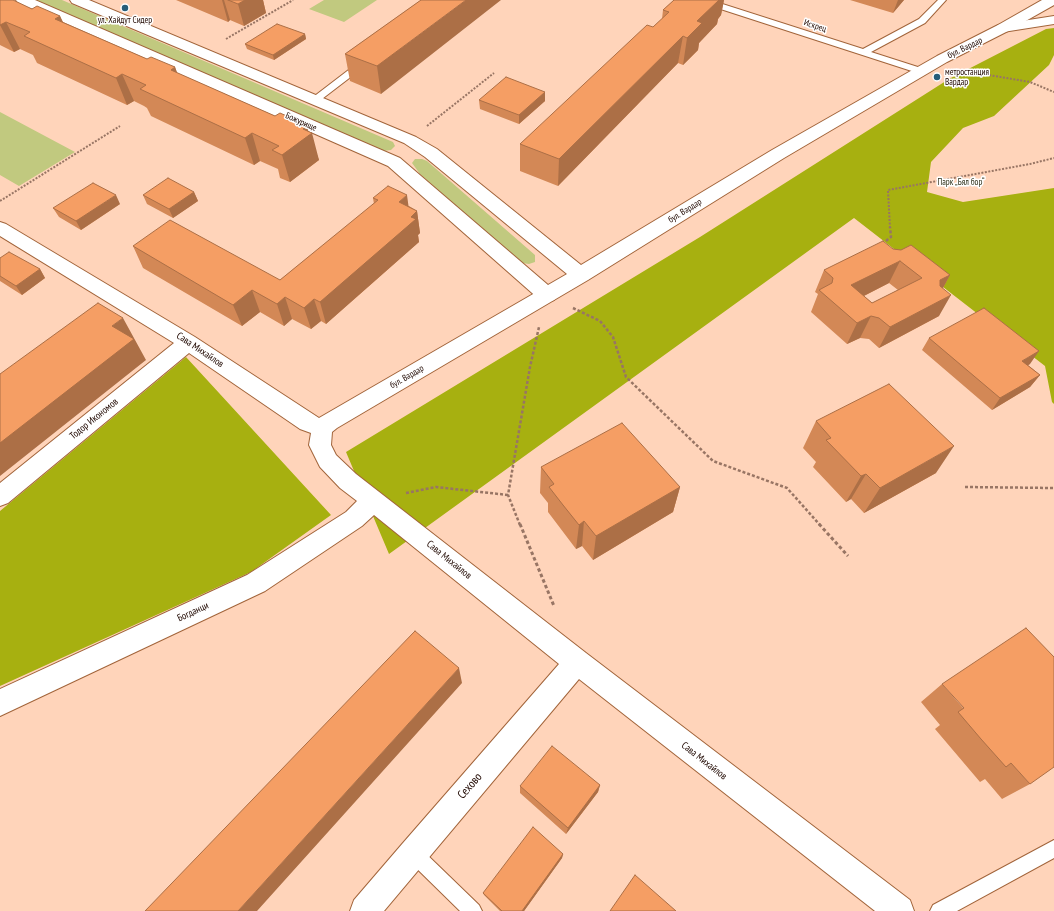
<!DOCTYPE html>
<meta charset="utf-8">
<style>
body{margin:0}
canvas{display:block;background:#ffd4ba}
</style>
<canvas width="1054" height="911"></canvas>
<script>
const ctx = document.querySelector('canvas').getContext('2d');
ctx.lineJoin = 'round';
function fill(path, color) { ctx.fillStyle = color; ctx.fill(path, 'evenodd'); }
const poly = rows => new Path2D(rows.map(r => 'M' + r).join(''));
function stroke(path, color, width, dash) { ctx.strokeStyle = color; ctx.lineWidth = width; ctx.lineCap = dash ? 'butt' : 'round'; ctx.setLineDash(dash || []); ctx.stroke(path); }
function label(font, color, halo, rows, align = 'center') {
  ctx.font = font + ' "PT Sans Narrow",sans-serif'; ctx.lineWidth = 3; ctx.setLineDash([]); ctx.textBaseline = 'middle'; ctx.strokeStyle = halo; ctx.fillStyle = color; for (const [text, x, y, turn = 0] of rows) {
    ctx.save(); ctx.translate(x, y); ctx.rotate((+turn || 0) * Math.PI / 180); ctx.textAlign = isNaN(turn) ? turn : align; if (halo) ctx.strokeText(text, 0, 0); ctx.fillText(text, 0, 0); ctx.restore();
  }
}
const green = poly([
 [36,0,62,0,393,142,395,146,391,150,383,151],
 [324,0,377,0,344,22,309,9],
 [0,112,75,152,19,186,0,175],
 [415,159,422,159,427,161,535,255,535,262,529,264,522,263,513,257,420,174,412,163]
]);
const forest = poly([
 [1054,28,1054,55,1049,65,994,116,963,128,931,162,927,192,963,202,1054,188,1054,404,1052,402,1045,366,854,218,389,554,346,452,700,237,949,79,1046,29],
 [186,357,331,515,251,572,0,686,0,511]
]);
const pathFar2 = poly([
 [226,39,293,0],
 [965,71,1030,82,1054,92],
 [427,126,494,73],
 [0,201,120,126],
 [890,228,888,190,1030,164,1054,158]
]);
const pathFar1 = poly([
 [882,244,891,237,890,227],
 [573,308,600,321,613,337,626,377,713,461,787,488,820,525],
 [965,487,1054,488],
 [406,493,436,487,508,495],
 [520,525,508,495,530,367,539,327]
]);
const path = poly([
 [520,524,554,606],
 [819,524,848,556]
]);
const lane = poly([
 [698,0,710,0,863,49,919,19,938,0,946,0,925,23,871,52,924,69,925,71,921,74,699,2,698,0],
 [362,61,365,62,366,64,365,66,318,102,312,102,310,100,312,98,359,62,362,61],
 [1054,840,1054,858,957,911,930,911,933,905,1054,840],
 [413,844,419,847,479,905,482,911,460,911,407,859,404,853,407,847,413,844]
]);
const street = poly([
 [0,222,6,224,195,337,319,418,540,290,547,288,554,290,557,295,554,300,337,428,332,432,331,445,336,455,356,474,586,653,910,900,914,911,875,911,579,679,384,911,350,911,354,900,403,843,559,664,374,515,362,526,265,591,0,716,0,689,247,575,346,512,357,501,340,488,320,467,309,445,311,433,300,429,189,353,8,503,0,506,0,483,174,343,0,236,0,222]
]);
const secondary = poly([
 [16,0,35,0,400,158,548,285,567,274,425,157,404,143,72,3,70,0,89,0,416,137,437,149,581,265,772,150,937,56,998,25,1042,0,1054,0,1054,5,1008,31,947,62,784,158,588,280,554,300,547,302,540,300,388,166,18,3,16,0]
]);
const primary = poly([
 [1054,16,1054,24,1003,32,998,31,996,28,998,25,1003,24,1054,16]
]);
const wall = poly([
 [0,0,60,16,63,22,147,59,175,67,177,73,275,116,307,125,308,131,319,160,290,182,280,178,278,169,260,161,254,165,151,116,147,108,144,106,134,101,127,105,37,63,33,55,20,49,14,52,0,45],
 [176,0,263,0,266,13,244,26,230,20,228,22],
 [421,0,381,94,350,81,345,54],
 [674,0,724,0,721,15,718,19,717,24,699,43,698,50,683,65,678,63,558,186,520,171,520,144,653,27,662,19,663,10],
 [850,0,904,0,893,13],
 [305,34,306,39,274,60,247,49,245,44],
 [545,92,545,101,519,124,480,109,479,100],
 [194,192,198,201,173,218,147,204,143,195],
 [373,198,409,206,417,211,420,233,418,235,419,242,326,324,321,321,311,329,292,319,284,326,260,312,242,326,143,268,133,246,280,280,374,204],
 [120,204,81,230,59,217,53,208],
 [893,249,950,275,943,288,939,316,879,348,869,339,860,338,847,344,811,312,818,294,815,292,824,270],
 [889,283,898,290,872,303,864,296],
 [0,258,40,269,45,278,22,295,0,281],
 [929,338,1030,364,1028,365,1040,375,1030,387,992,410,922,350],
 [816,421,936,473,864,513,851,499,846,502,813,467,816,462,803,448],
 [541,467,680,487,673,512,593,560,582,546,576,549,548,512,548,503,540,493],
 [942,684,1030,784,1002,799,985,779,980,782,935,729,940,725,921,702],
 [600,785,598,792,566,834,520,793,520,786],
 [563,854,562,858,524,911,500,911,484,895,483,893]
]);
const shadedWall = poly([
 [222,0,224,0,230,20,228,22],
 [245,0,263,0,266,13,244,26,238,4],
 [466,0,501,0,381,94,377,66],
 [717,0,724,0,721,15,718,19,717,24,699,43,698,50,683,65,687,38,697,21],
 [898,0,904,0,893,13],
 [60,16,72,43,55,19],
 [6,22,20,49,14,52,0,25],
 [305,34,306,39,274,60,273,55],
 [683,36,678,63,558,186,559,159],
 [175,67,185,94,171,70],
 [122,74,134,101,127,105,116,78],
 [545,92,545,101,519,124,519,115],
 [307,125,309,135,312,133,319,160,290,182,282,155,303,129],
 [252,133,260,161,254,165,245,138],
 [194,192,198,201,173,218,169,209],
 [116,195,120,204,81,230,76,221],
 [407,195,410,217,399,202],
 [417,211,420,233,418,235,419,242,326,324,320,302],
 [900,261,889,283,842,307,851,285],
 [40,269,45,278,22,295,16,286],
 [950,275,938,297,940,280],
 [252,290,260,312,242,326,233,305],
 [951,295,939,316,879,348,890,327],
 [285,297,292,319,284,326,277,304],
 [314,299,321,321,311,329,304,308],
 [871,316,860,338,847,344,857,323],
 [123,318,146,360,0,476,0,442,112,326],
 [1039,351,1030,364,1013,374,1022,361],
 [1040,375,1030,387,992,410,1000,398],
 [954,446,936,473,864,513,880,488],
 [866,474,851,499,846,502,861,476],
 [680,487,673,512,593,560,596,536],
 [584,521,582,546,576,549,579,525],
 [459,668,462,683,257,911,238,911],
 [600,785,598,792,566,834,568,828],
 [563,854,562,858,524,911,522,911]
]);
const building = poly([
 [0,0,13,0,32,9,37,6,60,16,55,19,147,59,151,57,175,67,171,70,275,116,280,113,307,125,303,129,312,133,282,155,272,150,279,146,252,133,245,138,140,89,146,85,133,79,122,74,116,78,24,36,30,32,6,22,0,25,0,0],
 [228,0,245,0,238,4,228,0],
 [421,0,466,0,377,66,345,54,421,0],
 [674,0,719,0,697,21,702,23,687,38,683,36,559,159,520,144,647,25,653,27,669,12,663,10,674,0],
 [277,24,305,34,273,55,245,44,277,24],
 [506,77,545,92,519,115,479,100,506,77],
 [168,178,194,192,169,209,143,195,168,178],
 [93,183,116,195,76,221,53,208,93,183],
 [388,186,407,195,399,202,417,211,411,217,416,219,320,302,314,299,304,308,285,297,277,304,252,290,233,305,133,246,170,220,280,280,378,200,373,198,388,186],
 [883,241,893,249,901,250,911,245,950,275,940,280,940,286,951,295,890,327,879,318,871,316,857,323,819,290,832,283,833,278,824,270,883,241],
 [900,261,922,278,872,303,851,285,900,261],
 [9,252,40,269,16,286,0,276,0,258,9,252],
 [98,303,123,318,112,326,134,339,0,443,0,374,98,303],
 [984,308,1039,351,1022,361,1040,375,1000,398,929,338,984,308],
 [889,384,954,446,880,488,866,474,861,476,826,440,831,438,816,421,889,384],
 [622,423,680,487,596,536,584,521,579,525,563,505,549,487,554,484,541,467,622,423],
 [1026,628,1054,657,1054,767,1030,784,1011,763,1006,767,981,739,958,712,964,708,942,684,1026,628],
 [415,631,459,668,238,911,145,911,415,631],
 [552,746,600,785,568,828,520,786,552,746],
 [533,827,563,854,522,911,502,911,483,893,533,827],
 [635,875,676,911,610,911,635,875]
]);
const markers = [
 [125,8,4,"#275d79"],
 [937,77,4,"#275d79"]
];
const farPoinames = [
 ["ул. Хайдут Сидер",125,20],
 ["метростанция",945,72,"left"],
 ["Вардар",945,82,"left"]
];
const farStreetnames = [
 ["Искрец",815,26,18],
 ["бул. Вардар",965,48,-26],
 ["Божурище",301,122,24],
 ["бул. Вардар",685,211,-32],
 ["бул. Вардар",407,377,-30]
];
const farParknames = [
 ["Парк „Бял бор“",961,182]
];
const streetNames = [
 ["Сава Михайлов",200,350,34],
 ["Тодор Икономов",94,419,-39],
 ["Сава Михайлов",449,560,39],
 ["Богданци",193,612,-25],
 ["Сава Михайлов",704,761,38]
];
const nearStreetnames = [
 ["Сехово",470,786,-49]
];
fill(green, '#c1c97f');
fill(forest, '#a7b010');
stroke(lane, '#a2643a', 2);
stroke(street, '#a2643a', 2);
stroke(secondary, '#a2643a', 2);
stroke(primary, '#a2643a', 2);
stroke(pathFar2, '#987564', 2, [2, 1.5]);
stroke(pathFar1, '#987564', 2.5, [3, 2]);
stroke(path, '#987564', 3, [3.5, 2.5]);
fill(lane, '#fff');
fill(street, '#fff');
fill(secondary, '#fff');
fill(primary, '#fff');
fill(wall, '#d38856');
fill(shadedWall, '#ac6f46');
fill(building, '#f59e64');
stroke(building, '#ac6f46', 1);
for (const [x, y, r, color] of markers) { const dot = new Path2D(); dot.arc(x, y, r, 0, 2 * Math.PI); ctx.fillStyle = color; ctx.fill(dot); stroke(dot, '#fff', 1.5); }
label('9px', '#200800', '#fff', farPoinames);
label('9px', '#200800', '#fff', farStreetnames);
label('9px', '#2b2e17', '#fff', farParknames);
label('10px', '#200800', '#fff', streetNames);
label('12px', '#200800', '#fff', nearStreetnames);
</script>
